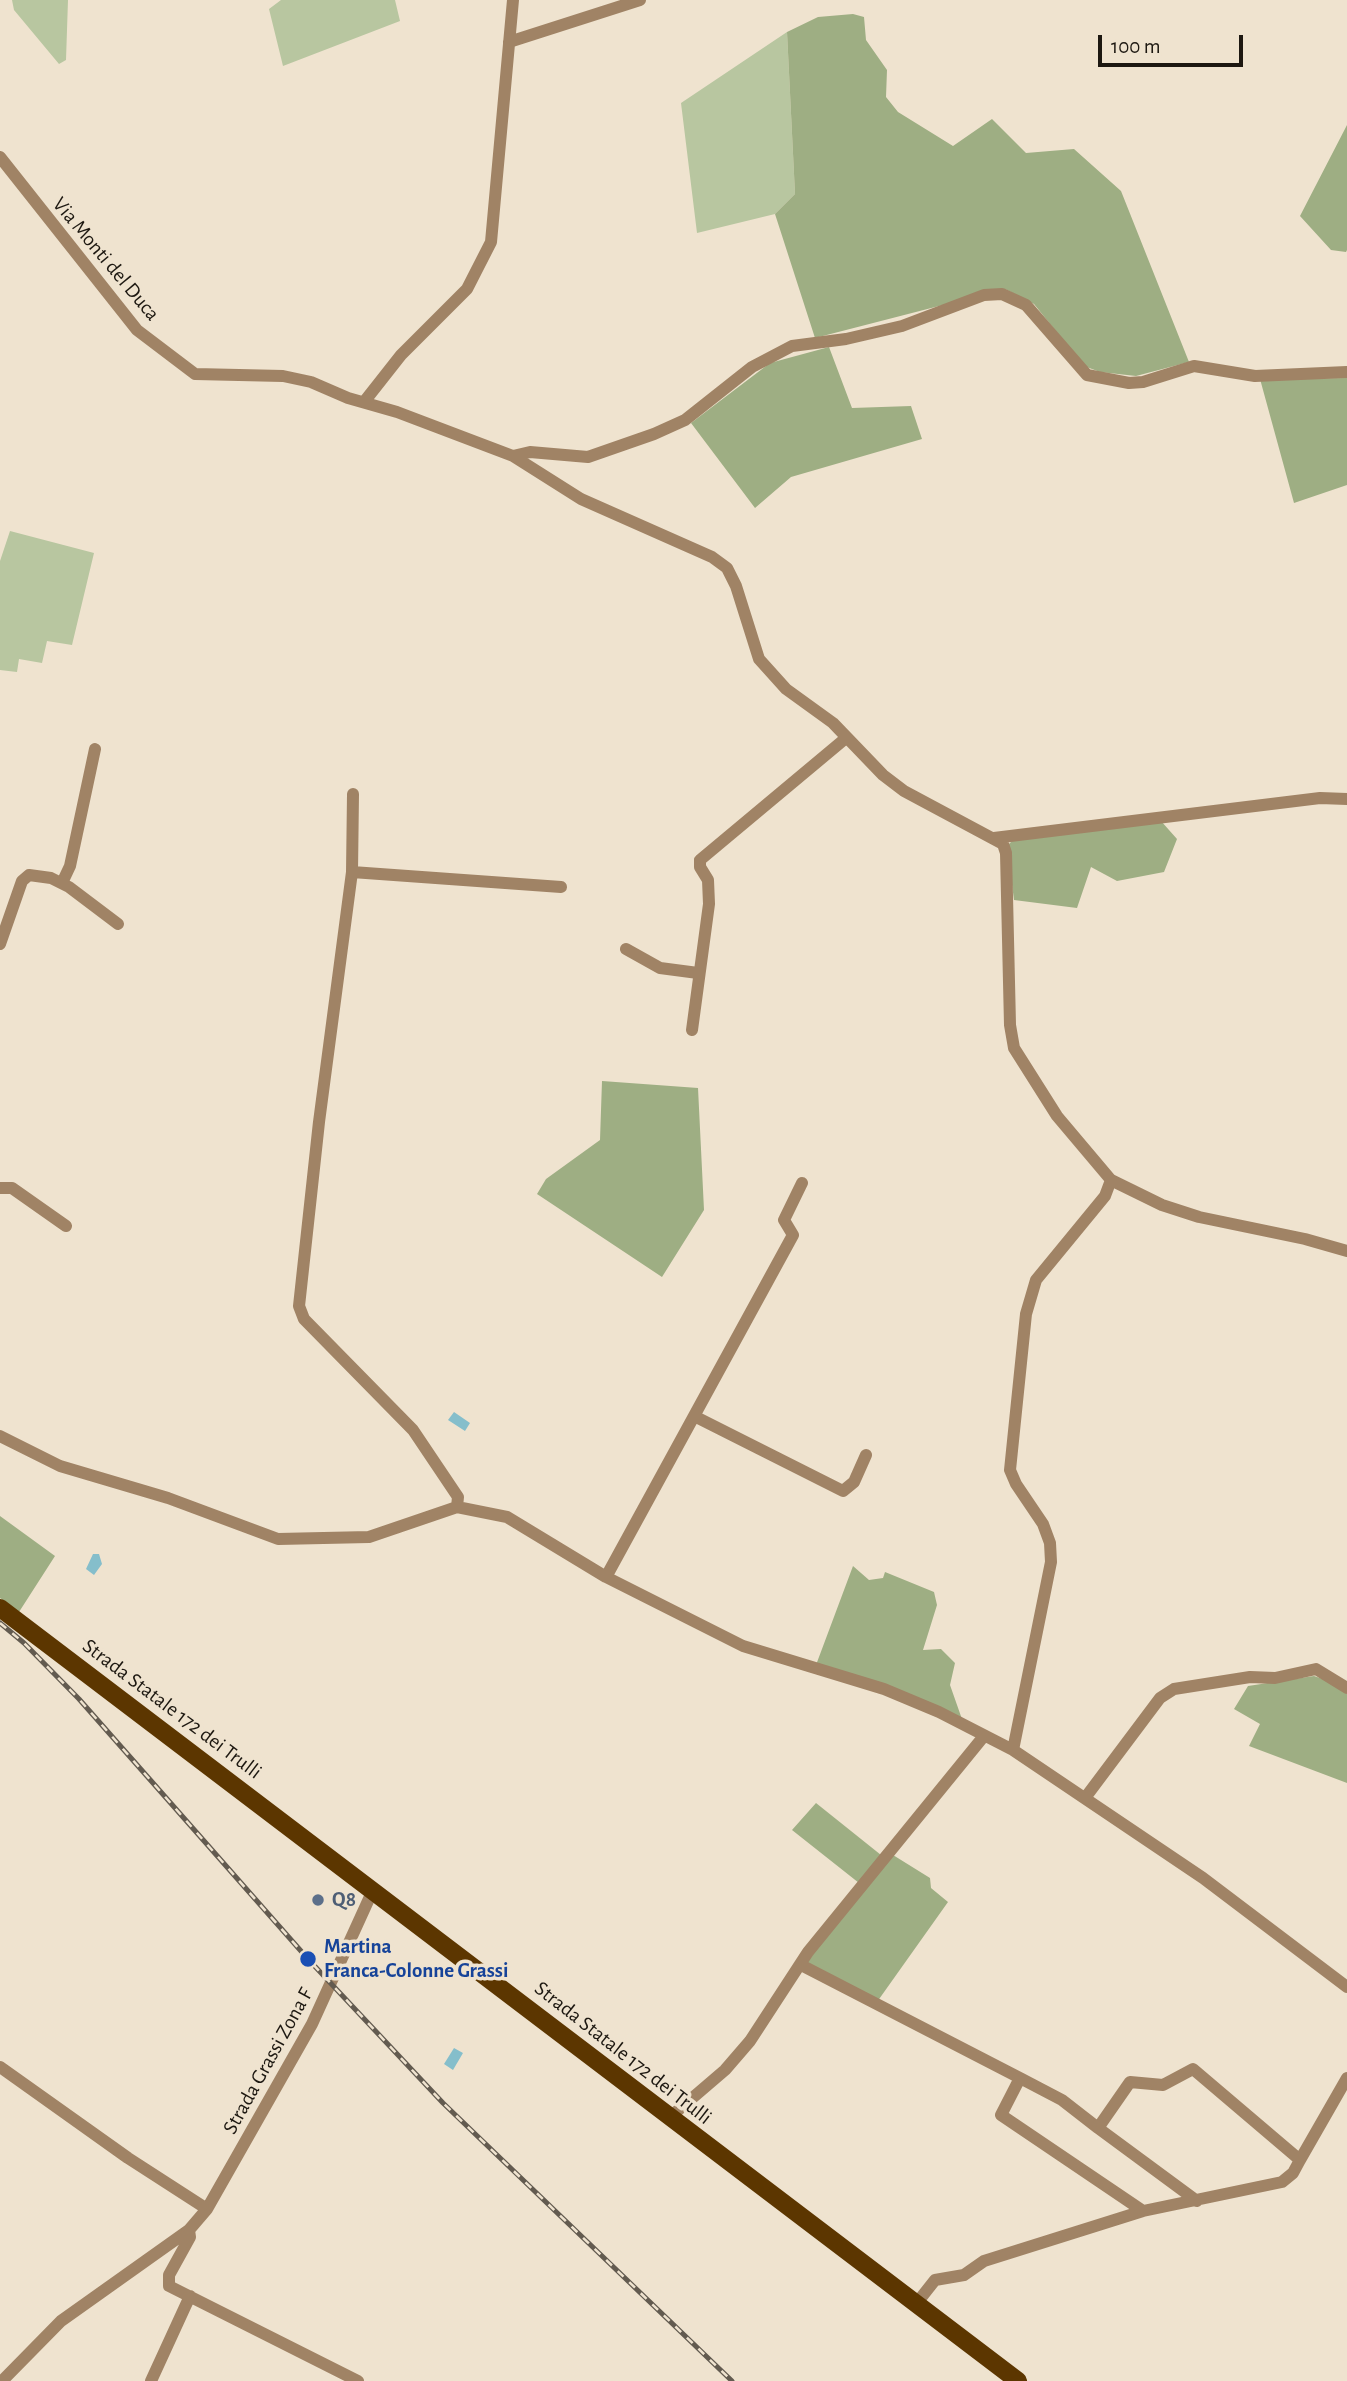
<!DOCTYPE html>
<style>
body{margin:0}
#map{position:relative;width:1347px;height:2381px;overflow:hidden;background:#efe3cf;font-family:"Alegreya Sans",sans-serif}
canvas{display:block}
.scale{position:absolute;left:1098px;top:35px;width:145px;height:32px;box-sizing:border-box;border:4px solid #1d1811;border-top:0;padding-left:9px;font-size:21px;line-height:24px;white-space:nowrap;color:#1d1811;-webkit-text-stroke:5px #efe3cf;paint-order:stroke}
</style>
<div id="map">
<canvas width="1347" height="2381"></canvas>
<div class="scale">100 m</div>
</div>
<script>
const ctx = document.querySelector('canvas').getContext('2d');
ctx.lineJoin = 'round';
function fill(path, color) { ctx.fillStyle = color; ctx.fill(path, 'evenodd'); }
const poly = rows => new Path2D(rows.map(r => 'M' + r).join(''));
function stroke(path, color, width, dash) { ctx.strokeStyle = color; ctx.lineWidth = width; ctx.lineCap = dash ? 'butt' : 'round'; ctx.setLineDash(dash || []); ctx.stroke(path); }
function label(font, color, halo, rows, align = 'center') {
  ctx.font = font + ' "Alegreya Sans",sans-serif'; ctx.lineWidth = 7; ctx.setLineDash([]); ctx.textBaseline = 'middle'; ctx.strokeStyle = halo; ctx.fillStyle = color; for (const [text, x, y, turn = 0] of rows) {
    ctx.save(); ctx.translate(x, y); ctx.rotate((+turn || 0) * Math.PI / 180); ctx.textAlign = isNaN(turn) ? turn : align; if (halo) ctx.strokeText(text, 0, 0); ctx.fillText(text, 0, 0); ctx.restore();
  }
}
const green = poly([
 [12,0,68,0,66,60,59,64,14,10],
 [281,0,395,0,400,21,283,66,269,9],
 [787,32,795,194,775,214,697,233,681,103],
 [10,531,94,553,72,645,47,641,42,663,19,659,17,672,0,670,0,561]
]);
const forest = poly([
 [853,14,864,17,866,40,887,70,886,97,898,112,953,146,992,119,1026,153,1074,149,1121,191,1189,362,1136,376,1100,372,1084,366,1034,304,1005,289,815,338,775,214,795,194,787,32,818,17],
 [1347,125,1347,250,1346,252,1331,250,1300,216],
 [829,347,852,408,911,406,922,439,791,477,755,508,691,423,770,363],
 [1347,378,1347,485,1294,503,1260,379],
 [1161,821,1177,839,1164,872,1117,881,1091,867,1077,908,1014,900,1007,846,1012,841],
 [602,1081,698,1088,704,1210,662,1277,537,1194,546,1179,600,1140],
 [0,1516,55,1556,19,1612,0,1598],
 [853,1566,869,1580,883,1578,885,1572,934,1592,937,1605,923,1650,941,1649,955,1663,950,1685,963,1722,816,1665],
 [1314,1676,1329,1681,1347,1694,1347,1783,1249,1746,1260,1724,1234,1709,1248,1686],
 [816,1803,881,1855,893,1855,930,1878,931,1888,948,1902,877,2002,805,1962,859,1883,792,1830]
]);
const water = poly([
 [454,1412,470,1423,465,1431,448,1420],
 [93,1554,99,1554,102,1564,94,1575,86,1569],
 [454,2048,463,2053,453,2070,444,2064]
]);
const street = poly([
 [509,42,640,0],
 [0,157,137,330,195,374,283,376,311,382,348,398,397,412,513,456,581,499,712,557,727,568,736,586,759,659,786,689,833,723,883,775,904,791,1003,844,1006,853,1010,1025,1014,1048,1057,1116,1111,1180,1162,1205,1199,1217,1305,1239,1347,1251],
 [364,402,401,355,467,289,491,242,513,0],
 [513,456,530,452,588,457,654,434,685,420,752,367,792,346,846,339,902,326,984,295,1002,294,1026,305,1087,375,1129,383,1143,382,1194,366,1255,376,1347,372],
 [353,794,352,872,319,1122,299,1306,304,1319,413,1430,458,1497,457,1507],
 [994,838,1320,798,1347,799],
 [352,872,561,887],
 [62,883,70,866,95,749],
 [0,944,22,881,29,875,51,878,69,887,118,924],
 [626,949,660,968,698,973],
 [692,1030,709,904,708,880,700,867,700,860,846,738],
 [0,1188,12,1188,66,1226],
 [694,1416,843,1491,854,1482,866,1455],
 [0,1436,60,1466,168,1498,278,1539,369,1537,457,1507,507,1517,606,1577,743,1646,884,1689,939,1712,1013,1750,1203,1878,1347,1987],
 [606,1577,793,1235,784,1220,802,1183],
 [1013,1750,1051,1562,1050,1543,1043,1524,1016,1484,1010,1470,1026,1314,1036,1280,1105,1196,1111,1180],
 [1085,1798,1160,1698,1174,1689,1250,1677,1275,1678,1316,1669,1347,1688],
 [801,1965,1020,2078],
 [0,2067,128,2158,207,2209],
 [669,2118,725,2070,750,2041,808,1952,984,1736],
 [1098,2128,1197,2201],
 [1143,2211,1001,2115,1020,2078,1062,2100,1098,2128,1130,2082,1163,2085,1193,2069,1300,2160,1347,2078],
 [189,2230,190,2237,169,2275,169,2286,358,2381],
 [916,2304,935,2280,964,2275,984,2261,1143,2211,1282,2182,1293,2173,1300,2160],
 [2,2381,61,2321,189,2230,207,2209,312,2024,373,1890],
 [151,2381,190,2296]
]);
const primary = poly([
 [0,1608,1018,2381]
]);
const rail = poly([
 [0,1623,24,1643,79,1699,308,1959,443,2103,732,2381]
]);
const markers = [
 [318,1900,7,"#5c6f8a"],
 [308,1959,9,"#1a4fb4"]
];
const streetNames = [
 ["Via Monti del Duca",106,259,50],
 ["Strada Statale 172 dei Trulli",172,1709,37],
 ["Strada Statale 172 dei Trulli",623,2053,38],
 ["Strada Grassi Zona F",268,2061,-61]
];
const serviceNames = [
 ["Q8",332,1900]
];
const transitNames = [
 ["Martina",324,1947],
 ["Franca-Colonne Grassi",324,1971]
];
fill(green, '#b8c6a0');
fill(forest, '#9eae83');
fill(water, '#85becb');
stroke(street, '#a08365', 12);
stroke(primary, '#5c3600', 18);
stroke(rail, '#635b50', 5);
stroke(rail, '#efe3cf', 2.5, [8]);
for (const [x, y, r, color] of markers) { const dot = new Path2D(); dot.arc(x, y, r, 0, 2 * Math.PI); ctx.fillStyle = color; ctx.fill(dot); stroke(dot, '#efe3cf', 2.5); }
label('21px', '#1d1811', '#efe3cf', streetNames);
label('bold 21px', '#4e5e75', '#efe3cf', serviceNames, 'left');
label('bold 21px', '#164399', '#efe3cf', transitNames, 'left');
</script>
